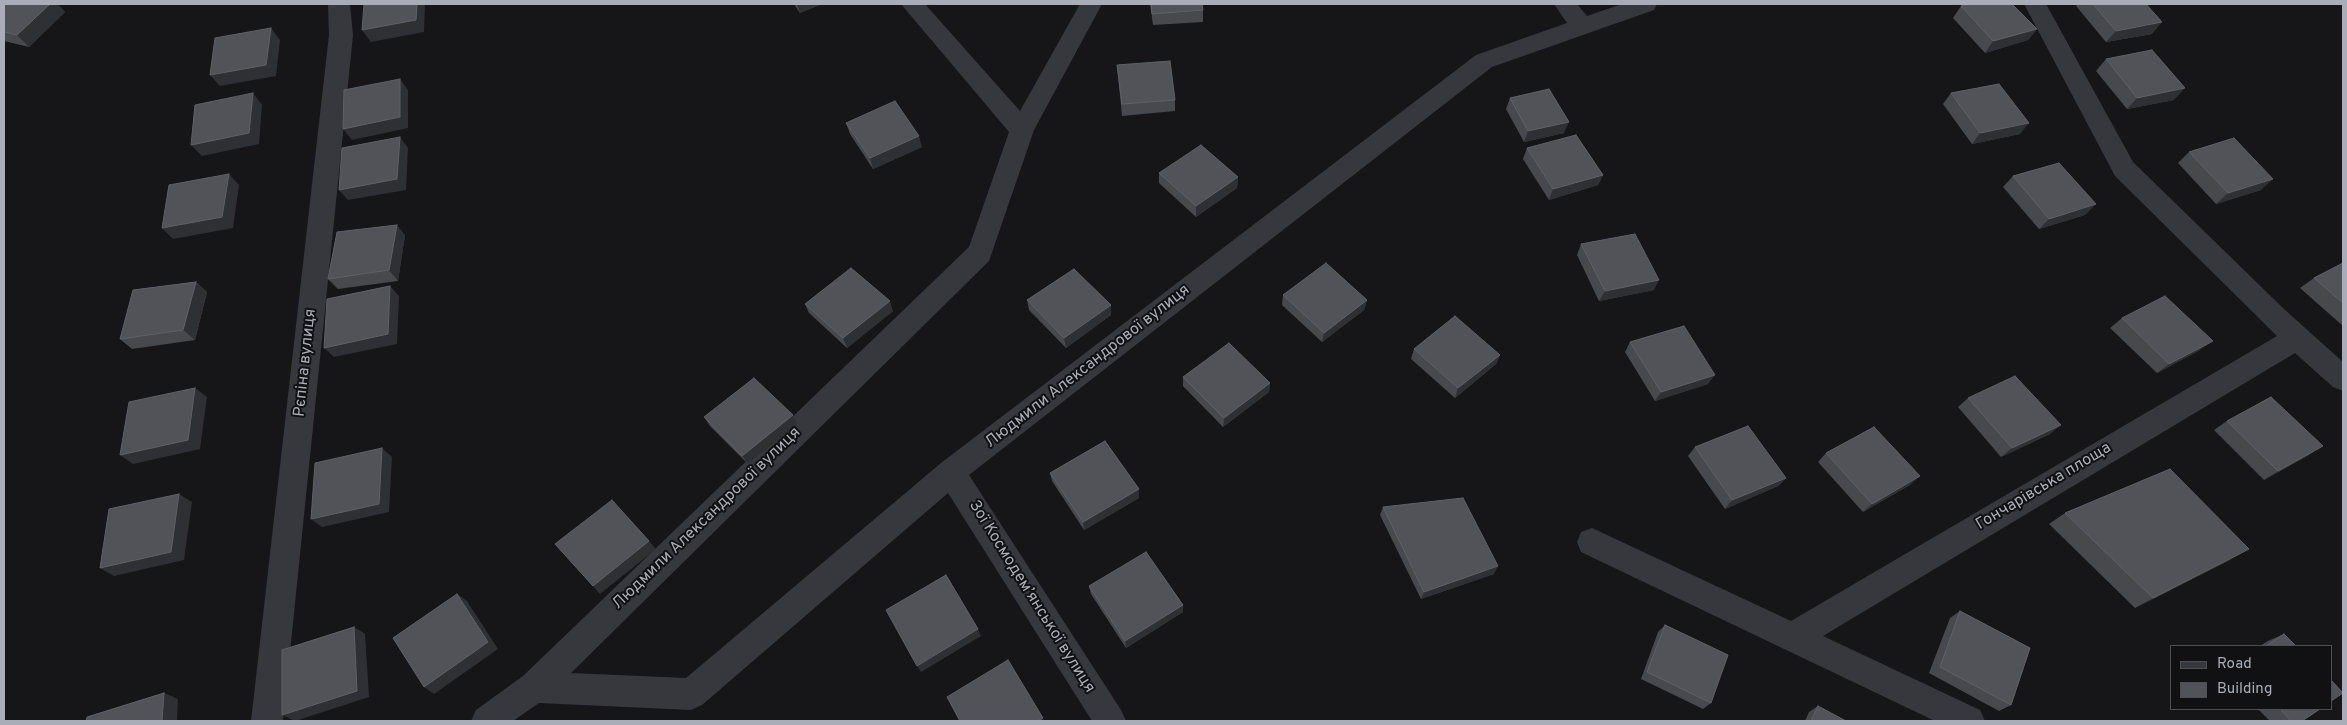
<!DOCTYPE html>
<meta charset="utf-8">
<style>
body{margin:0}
#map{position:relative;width:2347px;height:725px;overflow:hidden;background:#161618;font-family:Overpass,sans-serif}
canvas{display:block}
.frame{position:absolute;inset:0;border:5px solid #a8adb8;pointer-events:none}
.legend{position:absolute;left:2170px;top:645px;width:162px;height:65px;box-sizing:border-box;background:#111113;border:1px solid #4d4f55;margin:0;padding:6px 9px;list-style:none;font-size:15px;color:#a8adb8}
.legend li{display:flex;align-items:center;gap:10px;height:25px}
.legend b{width:25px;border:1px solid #4d4f55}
</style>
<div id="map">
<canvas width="2347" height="725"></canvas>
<div class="frame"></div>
<ul class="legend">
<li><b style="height:6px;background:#37383d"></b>Road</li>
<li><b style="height:14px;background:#525359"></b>Building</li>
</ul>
</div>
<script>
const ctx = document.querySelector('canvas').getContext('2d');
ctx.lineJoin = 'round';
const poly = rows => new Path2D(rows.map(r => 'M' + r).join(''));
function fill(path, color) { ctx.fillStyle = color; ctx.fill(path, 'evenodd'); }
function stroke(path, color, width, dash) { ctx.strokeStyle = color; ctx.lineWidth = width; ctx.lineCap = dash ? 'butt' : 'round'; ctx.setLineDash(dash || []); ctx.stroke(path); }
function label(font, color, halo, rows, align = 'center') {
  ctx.font = font + ' Overpass,sans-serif'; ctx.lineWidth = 4; ctx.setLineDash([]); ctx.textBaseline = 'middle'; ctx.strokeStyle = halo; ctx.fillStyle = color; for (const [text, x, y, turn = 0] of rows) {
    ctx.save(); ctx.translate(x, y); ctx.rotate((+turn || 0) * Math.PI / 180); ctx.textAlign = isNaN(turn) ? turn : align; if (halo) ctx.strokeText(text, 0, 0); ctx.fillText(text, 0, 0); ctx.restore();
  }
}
const minor = poly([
 [328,4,350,4,353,35,283,721,251,721,329,35,328,4],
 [901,4,925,4,1020,111,1080,4,1102,4,1034,130,989,261,571,673,686,678,941,463,1476,55,1567,23,1554,4,1577,4,1587,16,1622,4,1657,4,1654,10,1492,67,969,475,1121,710,1126,721,1092,721,948,493,702,705,691,710,539,703,513,721,471,721,476,710,523,676,969,247,1009,132,901,4],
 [2024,4,2046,4,2133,162,2284,309,2343,362,2343,391,2333,387,2295,353,1823,636,1980,710,1985,721,1935,721,1581,552,1577,542,1581,532,1592,528,1791,621,2277,336,2115,176,2024,4]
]);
const wall = poly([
 [4,4,65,12,29,47,4,41],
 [794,4,822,4,800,13],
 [1150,4,1202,4,1203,10,1203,22,1153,25],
 [2078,4,2146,4,2152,34,2106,42,2076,6],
 [1961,6,2037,29,2028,40,1985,53,1953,18],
 [2106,59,2174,100,2127,109,2096,71],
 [1117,65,1175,100,1175,111,1122,116],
 [1951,93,2020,134,1972,144,1943,104],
 [1510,98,1564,133,1524,142,1506,109],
 [846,123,922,147,873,169,850,134],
 [1527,148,1603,175,1598,185,1549,200,1523,159],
 [2189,152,2261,190,2216,204,2178,163],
 [1159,173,1238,177,1237,188,1196,217,1159,183],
 [2013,176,2085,215,2039,229,2003,187],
 [405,235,398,281,338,289,328,279],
 [1581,244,1654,290,1599,301,1577,255],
 [2343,263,2343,326,2300,288,2314,278],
 [196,282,207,292,195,340,132,349,120,339],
 [1283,295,1367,300,1364,310,1322,342,1282,305],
 [1027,300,1111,305,1111,315,1066,348,1029,310],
 [805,304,893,311,847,348,809,313],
 [2122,318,2200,350,2157,373,2110,328],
 [1630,342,1708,384,1655,401,1625,352],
 [1414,349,1500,355,1496,364,1455,398,1411,359],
 [1183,377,1270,383,1269,392,1223,427,1183,386],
 [1968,398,2050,434,2001,457,1958,407],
 [793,415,798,424,748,464,710,426,704,417],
 [2227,421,2309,455,2264,480,2214,430],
 [1695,447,1786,478,1778,486,1725,509,1688,456],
 [1826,453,1910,485,1863,512,1818,462],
 [1050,473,1139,489,1139,498,1084,530,1052,481],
 [1383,507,1494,574,1421,599,1380,515],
 [2065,513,2230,560,2135,608,2049,524],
 [1089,586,1183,612,1126,648,1091,594],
 [1960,611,2011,705,1999,711,1929,673,1950,618],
 [1665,625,1711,703,1703,709,1641,679,1658,632],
 [2284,634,2296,646,2260,646,2268,641],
 [1818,706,1846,721,1805,721,1809,712],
 [2258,709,2320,709,2302,721,2270,721]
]);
const shadedWall = poly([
 [50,4,58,4,65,12,29,47,17,35],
 [417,4,425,4,424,32,371,42,362,30],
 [797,4,822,4,800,13],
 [2162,22,2152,34,2106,42,2116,31],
 [271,28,280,40,276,76,220,86,210,75],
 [2037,29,2028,40,1985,53,1993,41],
 [400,79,408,90,408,128,352,140,343,129],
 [2185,88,2174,100,2127,109,2137,98],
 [253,93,262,105,259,144,202,156,191,145],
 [1569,122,1564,133,1524,142,1528,131],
 [2029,123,2020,134,1972,144,1980,133],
 [919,136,922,147,873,169,870,158],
 [400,137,408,148,406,190,348,200,339,190],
 [229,174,239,185,233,228,173,239,162,228],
 [1603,175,1598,185,1549,200,1553,189],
 [1238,177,1237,188,1196,217,1196,206],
 [2273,179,2261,190,2216,204,2228,193],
 [2096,204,2085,215,2039,229,2049,219],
 [397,225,405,235,398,281,389,270],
 [1659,280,1654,290,1599,301,1605,291],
 [196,282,207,292,195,340,183,330],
 [390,286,399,296,397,344,334,357,324,348],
 [1367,300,1364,310,1322,342,1324,333],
 [890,301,893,311,847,348,843,338],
 [1111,305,1111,315,1066,348,1064,338],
 [2213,341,2200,350,2157,373,2169,364],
 [1500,355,1496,364,1455,398,1458,388],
 [1715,375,1708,384,1655,401,1661,392],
 [1270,383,1269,392,1223,427,1224,418],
 [195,388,207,397,200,449,133,464,120,455],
 [793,415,798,424,748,464,742,456],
 [2061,425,2050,434,2001,457,2012,448],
 [2323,446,2309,455,2264,480,2278,471],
 [382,448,392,457,389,512,322,527,311,519],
 [1920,476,1910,485,1863,512,1872,504],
 [1786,478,1778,486,1725,509,1732,500],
 [1139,489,1139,498,1084,530,1083,522],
 [179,494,192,502,184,560,114,576,100,568],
 [649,541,656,549,600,594,593,586],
 [2249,549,2230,560,2135,608,2153,598],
 [1498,566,1494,574,1421,599,1424,592],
 [457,594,467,601,498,649,434,694,424,687],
 [1183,605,1183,612,1126,648,1125,641],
 [354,627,365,634,369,697,295,721,282,715],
 [978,629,981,636,921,672,917,666],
 [164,693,178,699,177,721,162,721],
 [1043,718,1044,721,1037,721]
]);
const building = poly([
 [4,4,50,4,17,35,4,32,4,4],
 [364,4,417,4,416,20,362,30,364,4],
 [1151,4,1202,4,1203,10,1152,14,1151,4],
 [1971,4,2012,4,2037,29,1993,41,1961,6,1971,4],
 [2093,4,2146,4,2162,22,2116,31,2093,4],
 [271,28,266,65,210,75,215,38,271,28],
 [2152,50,2185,88,2137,98,2106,59,2152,50],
 [1170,61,1175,100,1122,104,1117,65,1170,61],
 [400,79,400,117,343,129,344,90,400,79],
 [1999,84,2029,123,1980,133,1951,93,1999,84],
 [1549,89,1569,122,1528,131,1510,98,1549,89],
 [253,93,249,133,191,145,195,105,253,93],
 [895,101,919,136,870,158,846,123,895,101],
 [1576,135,1603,175,1553,189,1527,148,1576,135],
 [400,137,397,179,339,190,342,148,400,137],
 [2234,138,2273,179,2228,193,2189,152,2234,138],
 [1201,145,1238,177,1196,206,1159,173,1201,145],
 [2059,163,2096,204,2049,219,2013,176,2059,163],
 [229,174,222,217,162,228,169,185,229,174],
 [397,225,389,270,328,279,337,232,397,225],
 [1635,234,1659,280,1605,291,1581,244,1635,234],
 [1326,263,1367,300,1324,333,1283,295,1326,263],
 [2343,263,2343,303,2314,278,2343,263],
 [851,268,890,301,843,338,805,304,851,268],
 [1074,269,1111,305,1064,338,1027,300,1074,269],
 [196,282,183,330,120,339,133,290,196,282],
 [390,286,388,334,324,348,327,299,390,286],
 [2165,296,2213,341,2169,364,2122,318,2165,296],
 [1455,316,1500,355,1458,388,1414,349,1455,316],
 [1684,326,1715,375,1661,392,1630,342,1684,326],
 [1229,343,1270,383,1224,418,1183,377,1229,343],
 [2015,376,2061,425,2012,448,1968,398,2015,376],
 [754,378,793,415,742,456,704,417,754,378],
 [195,388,188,440,120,455,129,402,195,388],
 [2271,397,2323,446,2278,471,2227,421,2271,397],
 [1748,426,1786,478,1732,500,1695,447,1748,426],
 [1874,427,1920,476,1872,504,1826,453,1874,427],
 [1105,441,1139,489,1083,522,1050,473,1105,441],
 [382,448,379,504,311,519,315,463,382,448],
 [2170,469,2249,549,2153,598,2065,513,2170,469],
 [179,494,171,552,100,568,109,509,179,494],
 [1463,498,1498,566,1424,592,1383,507,1463,498],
 [612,500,649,541,593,586,555,544,612,500],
 [1146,552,1183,605,1125,641,1089,586,1146,552],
 [946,575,978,629,917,666,886,610,946,575],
 [457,594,488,642,424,687,393,638,457,594],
 [1960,611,2030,648,2011,705,1940,667,1960,611],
 [1665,625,1728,655,1711,703,1647,672,1665,625],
 [354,627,357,691,282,715,282,650,354,627],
 [2284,634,2296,646,2266,646,2284,634],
 [1008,660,1043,718,1037,721,960,721,947,697,1008,660],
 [2331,680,2343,693,2331,701,2331,680],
 [164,693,162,721,86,721,87,717,164,693],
 [1818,706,1846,721,1811,721,1818,706],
 [2280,709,2320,709,2302,721,2291,721,2280,709]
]);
const streetNames = [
 ["Рєпіна вулиця",306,363,-84],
 ["Людмили Александрової вулиця",1088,367,-38],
 ["Гончарівська площа",2044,487,-31],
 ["Людмили Александрової вулиця",707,519,-44],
 ["Зої Космодем’янської вулиця",1031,597,58]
];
fill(minor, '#37383d');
fill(wall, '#47494d');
fill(shadedWall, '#2f3033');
fill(building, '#525359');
stroke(building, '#5f6168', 1);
label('16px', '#a8adb8', '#111113', streetNames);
</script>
